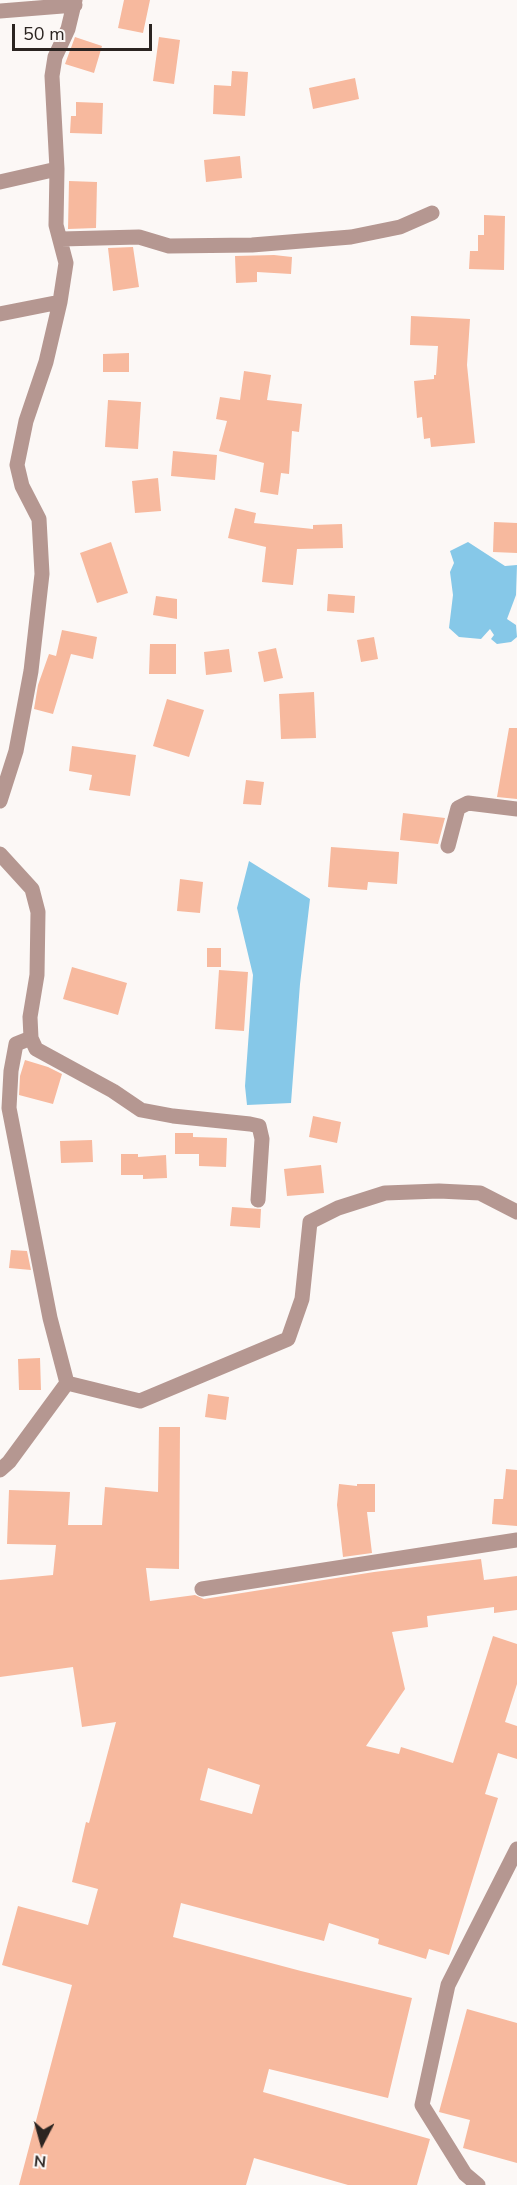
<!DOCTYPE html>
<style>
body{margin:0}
#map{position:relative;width:517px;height:2185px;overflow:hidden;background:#fcf8f6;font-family:"Nunito Sans",sans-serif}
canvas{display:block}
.north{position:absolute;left:12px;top:2113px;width:60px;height:60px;-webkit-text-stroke:4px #fcf8f6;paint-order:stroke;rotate:186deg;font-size:16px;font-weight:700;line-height:24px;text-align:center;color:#2b2421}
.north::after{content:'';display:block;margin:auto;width:21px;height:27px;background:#2b2421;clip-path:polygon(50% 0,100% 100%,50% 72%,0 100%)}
.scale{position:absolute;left:12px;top:24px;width:140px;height:27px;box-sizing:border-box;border:3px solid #2b2421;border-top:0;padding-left:8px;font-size:18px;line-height:21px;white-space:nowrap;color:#2b2421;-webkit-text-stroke:4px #fcf8f6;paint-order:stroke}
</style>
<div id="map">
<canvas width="517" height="2185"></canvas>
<div class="north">N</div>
<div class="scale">50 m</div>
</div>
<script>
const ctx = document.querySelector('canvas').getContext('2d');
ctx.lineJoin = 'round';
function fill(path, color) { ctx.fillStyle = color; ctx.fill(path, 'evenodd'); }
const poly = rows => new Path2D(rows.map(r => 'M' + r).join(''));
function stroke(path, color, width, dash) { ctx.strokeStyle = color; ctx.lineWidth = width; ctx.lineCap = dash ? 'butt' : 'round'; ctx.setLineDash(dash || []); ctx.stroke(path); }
const water = poly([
 [468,542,505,566,517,565,516,595,507,619,516,625,517,637,511,642,497,644,491,639,494,635,490,629,481,639,459,637,449,628,453,595,450,572,454,563,450,551],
 [249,861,310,899,300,984,291,1103,247,1105,245,1086,253,975,237,908]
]);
const building = poly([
 [124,0,150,0,143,33,118,28],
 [75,37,102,46,94,73,65,64],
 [159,37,180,40,174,84,153,81],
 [232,71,248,72,245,116,213,114,214,85,231,86],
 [355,78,359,99,313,109,309,88],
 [76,102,103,103,102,134,70,133,71,116,76,116],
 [240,156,242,178,206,182,204,160],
 [69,181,97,182,96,228,68,229],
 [484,215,505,216,504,270,469,269,470,251,478,251,478,235,484,235],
 [133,247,139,287,113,291,108,248],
 [274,255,292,257,291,274,257,272,257,282,236,283,235,256],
 [411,316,470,319,467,365,475,443,431,447,430,438,424,439,422,417,417,418,414,381,434,379,434,375,436,375,438,346,410,345],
 [129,353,129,372,103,372,103,354],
 [244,371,271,375,267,400,302,404,299,432,292,431,289,474,281,473,278,495,260,492,264,463,219,451,227,421,216,419,220,397,240,400],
 [108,400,141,402,138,449,105,447],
 [173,451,217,455,215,480,171,476],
 [158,478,161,511,135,513,132,481],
 [235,508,256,513,254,523,313,529,313,525,342,524,343,548,297,549,293,585,262,582,266,547,228,538],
 [494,522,517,523,517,553,493,552],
 [111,542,128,593,97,603,80,553],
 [328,594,355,596,354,613,327,611],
 [156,596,177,599,177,619,153,615],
 [62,630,97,637,93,659,71,654,53,714,34,709,38,685,49,654,56,656],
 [374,637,378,659,361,662,357,640],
 [150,644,176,644,176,674,149,674],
 [276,648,283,678,264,682,258,652],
 [229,649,232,672,206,675,204,652],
 [314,692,316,738,281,739,279,694],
 [167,699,204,710,189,757,153,746],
 [509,728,517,728,517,799,497,797],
 [72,746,136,755,130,796,89,790,92,775,69,771],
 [246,780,264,782,261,805,243,804],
 [403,813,445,818,438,844,400,840],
 [331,847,399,852,397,884,368,882,367,890,328,887],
 [180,879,203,882,200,913,177,911],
 [207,948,221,948,221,967,207,967],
 [72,967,127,983,118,1015,63,999],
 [219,970,248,972,244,1031,215,1029],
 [25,1060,48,1067,62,1074,53,1104,19,1095,20,1076],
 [313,1116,341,1122,337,1143,309,1137],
 [175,1133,193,1133,193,1137,227,1138,226,1167,199,1166,199,1154,175,1154],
 [92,1140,93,1162,61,1163,60,1141],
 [121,1154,138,1154,138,1157,166,1155,167,1178,143,1179,143,1175,121,1175],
 [321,1165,324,1193,287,1196,284,1169],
 [232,1207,261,1209,260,1228,230,1226],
 [11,1250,27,1251,31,1270,9,1268],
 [40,1358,41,1390,19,1390,18,1359],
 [208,1394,229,1397,226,1420,205,1417],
 [159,1427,180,1427,179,1569,146,1568,150,1601,195,1595,204,1599,374,1572,481,1559,484,1580,517,1576,517,1610,494,1613,494,1607,427,1616,428,1627,392,1632,405,1689,366,1746,399,1754,401,1747,453,1763,493,1636,517,1644,517,1684,505,1722,517,1726,517,1759,498,1753,485,1794,498,1798,449,1955,429,1949,426,1959,378,1944,379,1939,329,1923,324,1941,181,1903,173,1937,301,1971,412,1998,388,2098,269,2069,263,2092,430,2139,417,2185,348,2185,254,2158,246,2185,19,2185,72,1985,2,1965,18,1906,88,1925,98,1889,72,1882,86,1822,89,1823,116,1722,82,1727,73,1667,0,1677,0,1580,53,1575,56,1545,7,1544,9,1490,70,1492,68,1525,102,1525,105,1487,158,1492],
 [208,1768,260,1785,252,1814,200,1800],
 [506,1469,517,1470,517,1526,492,1524,494,1499,503,1499],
 [339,1484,357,1486,357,1484,375,1484,375,1512,367,1512,372,1553,343,1557,337,1505],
 [467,2009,517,2023,517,2163,463,2148,470,2120,439,2112]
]);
const minor = poly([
 [0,11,75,5],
 [0,182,57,169],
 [61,239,139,237,169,246,252,245,351,237,400,227,432,213],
 [0,314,60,302],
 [0,801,16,751,31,671,42,574,39,519,22,486,17,465,26,421,46,362,60,302,66,263,56,225,57,169,52,76,55,57,68,29,75,0],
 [448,846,458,808,468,803,517,809],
 [0,854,32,889,38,912,37,975,30,1017,31,1038,16,1044,11,1071,9,1108,50,1318,67,1383],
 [31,1038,36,1049,113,1091,141,1110,173,1116,250,1124,259,1126,262,1139,258,1200],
 [67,1383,140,1401,288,1339,302,1299,310,1222,338,1208,385,1193,439,1191,480,1193,517,1212],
 [0,1470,9,1462,67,1383],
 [202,1589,517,1540],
 [478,2185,465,2174,422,2105,448,1985,517,1849]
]);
fill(water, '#86c8e8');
fill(building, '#f7b99e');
stroke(minor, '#b59791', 15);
</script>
